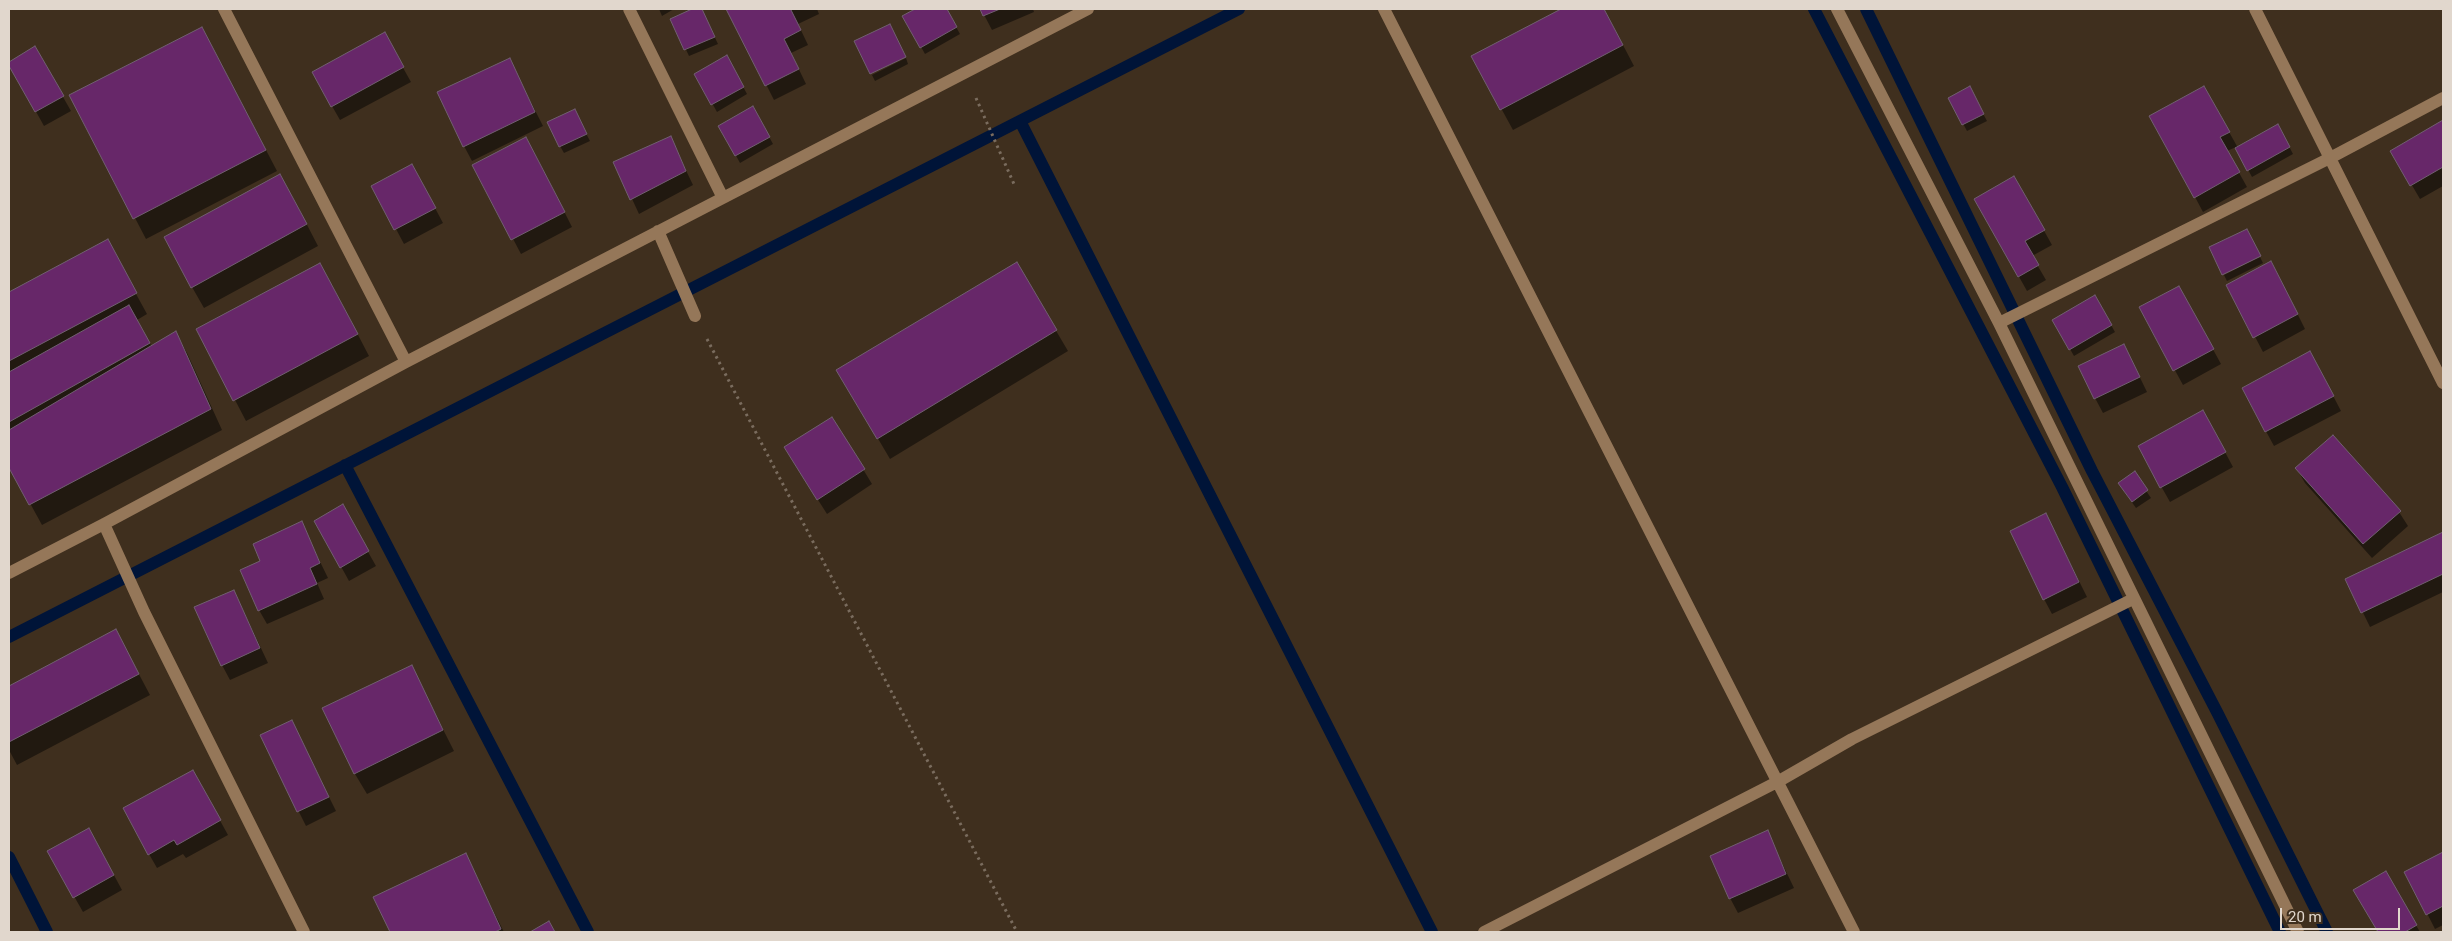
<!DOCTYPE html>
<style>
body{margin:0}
#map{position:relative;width:2452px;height:941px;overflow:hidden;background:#3f2f1e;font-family:Roboto,sans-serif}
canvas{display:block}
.frame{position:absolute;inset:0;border:10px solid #e1d7cd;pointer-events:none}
.scale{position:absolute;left:2280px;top:908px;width:120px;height:22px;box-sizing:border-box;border:2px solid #e1d7cd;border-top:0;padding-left:6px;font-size:15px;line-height:18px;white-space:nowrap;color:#e1d7cd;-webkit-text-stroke:4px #3f2f1e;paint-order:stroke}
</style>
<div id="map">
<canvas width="2452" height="941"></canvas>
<div class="frame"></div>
<div class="scale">20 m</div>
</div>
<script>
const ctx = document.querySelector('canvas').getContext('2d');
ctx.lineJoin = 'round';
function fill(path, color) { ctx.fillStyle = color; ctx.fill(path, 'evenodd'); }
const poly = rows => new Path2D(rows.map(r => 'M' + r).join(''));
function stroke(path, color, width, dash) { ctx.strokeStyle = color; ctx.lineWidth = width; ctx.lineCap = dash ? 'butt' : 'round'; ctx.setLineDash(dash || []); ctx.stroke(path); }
const shadow = poly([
 [659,9,674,9,662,16],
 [695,9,701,9,718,44,689,56,672,20],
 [728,9,817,9,819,14,798,24,808,45,791,53,806,84,774,100],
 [917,9,946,9,960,34,925,54,904,16],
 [981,9,1033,9,1034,12,992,30],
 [1564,9,1604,9,1634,66,1513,130,1473,57],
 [384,34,411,82,340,120,332,106],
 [35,48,71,111,44,126,9,63],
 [213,49,277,171,146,239,135,218],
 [727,57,747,94,717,112,696,74],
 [906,58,908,64,875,81,872,75],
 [509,59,543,126,472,161,464,146],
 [2204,87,2238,148,2278,125,2293,154,2252,177,2236,147,2227,151,2247,187,2203,212,2195,197],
 [1973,95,1987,121,1967,131,1950,99],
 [753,107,773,144,740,163,720,126],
 [578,118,590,141,564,153,560,146],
 [2443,121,2443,186,2420,199,2392,151],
 [670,137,693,185,639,214,615,162],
 [534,152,572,227,521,254,474,165],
 [2014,177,2052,245,2032,256,2046,280,2027,291,1976,200],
 [420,180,443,223,404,244,373,186],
 [292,196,318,246,204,308,192,287],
 [107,241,147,314,137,320,152,347,176,333,187,353,222,430,42,525,9,465,9,293],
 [2260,257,2263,263,2227,281,2224,275],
 [1016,263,1068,351,890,459,850,391],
 [2279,277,2305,329,2263,352,2228,285],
 [332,285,369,356,246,421,235,400],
 [2095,297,2115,332,2074,356,2054,321],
 [2187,302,2221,364,2183,385,2141,308],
 [2124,345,2147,392,2103,413,2095,398],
 [2318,367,2341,411,2274,446,2243,389],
 [832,418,872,484,827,514,794,462],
 [2211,426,2233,467,2170,502,2139,447],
 [2297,469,2399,512,2408,526,2372,558,2305,483],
 [2134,473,2151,498,2136,508,2119,484],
 [342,506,376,566,349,581,316,521],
 [2046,515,2087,597,2052,614,2044,599],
 [301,523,328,578,317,583,324,599,267,624,259,610,262,561],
 [2443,533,2443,592,2370,627,2347,580],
 [234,591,268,663,230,680,222,665],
 [116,631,150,695,17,765,9,750,9,687],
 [411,666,454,751,367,794,355,774],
 [291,721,336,811,306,826,261,736],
 [201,786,228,835,186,858,183,854,157,868,149,854],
 [1767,832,1794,888,1738,913,1730,898],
 [97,844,122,890,83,912,49,852],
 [2443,854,2443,925,2435,929,2406,872],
 [465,855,504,932,391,932,375,897],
 [2385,873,2420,932,2380,932,2355,890]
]);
const stream = poly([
 [1814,9,2062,487,2280,932],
 [1866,9,2092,471,2218,714,2327,932],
 [1020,121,1432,932],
 [345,465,588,932],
 [9,637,1239,9],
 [9,857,47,932]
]);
const building = poly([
 [692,9,702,9,715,37,684,50,670,19,692,9],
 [726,9,792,9,791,10,801,30,784,39,799,69,765,86,726,9],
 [915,9,947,9,957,27,920,48,902,16,915,9],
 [980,9,1000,9,983,16,980,9],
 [1561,9,1604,9,1623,45,1500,110,1471,56,1561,9],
 [890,24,906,57,870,74,854,41,890,24],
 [202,27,266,150,133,219,69,95,202,27],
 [385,32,404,67,331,107,312,72,385,32],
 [35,46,64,96,35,112,9,66,9,62,35,46],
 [727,55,744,87,711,105,694,74,727,55],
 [510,58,535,112,463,147,437,92,510,58],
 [1970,86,1984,114,1962,125,1948,98,1970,86],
 [2204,86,2230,132,2220,137,2240,172,2194,198,2149,116,2204,86],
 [753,106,770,137,735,156,718,126,753,106],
 [575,109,587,134,559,147,547,122,575,109],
 [2443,120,2443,167,2410,186,2390,151,2443,120],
 [2278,124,2290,147,2247,171,2235,148,2278,124],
 [671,136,686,171,630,200,613,162,671,136],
 [526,137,565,212,511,240,472,165,526,137],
 [412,164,436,208,394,230,371,186,412,164],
 [280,174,307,224,191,288,164,237,280,174],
 [2014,176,2045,230,2025,241,2039,265,2018,277,1974,199,2014,176],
 [2247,229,2261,256,2222,275,2209,247,2247,229],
 [108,239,137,293,9,361,9,292,108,239],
 [2271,261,2298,314,2253,338,2226,285,2271,261],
 [1017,262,1057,330,877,439,836,370,1017,262],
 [320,263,358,334,233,401,196,329,320,263],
 [2179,286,2214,349,2173,371,2139,307,2179,286],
 [2095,295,2112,325,2069,350,2052,320,2095,295],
 [129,305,150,343,9,422,9,372,129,305],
 [176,331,211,409,29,505,9,468,9,430,176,331],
 [2124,344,2140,377,2094,399,2078,366,2124,344],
 [2310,351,2334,396,2265,432,2242,388,2310,351],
 [2203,410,2226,452,2160,488,2138,446,2203,410],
 [832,417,865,469,817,500,784,447,832,417],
 [2333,435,2401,511,2363,544,2295,468,2333,435],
 [2135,471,2148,490,2132,502,2118,483,2135,471],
 [343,504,369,551,340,568,314,521,343,504],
 [2046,513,2079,582,2043,600,2010,531,2046,513],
 [302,521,320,563,310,568,317,584,258,611,240,570,260,561,253,544,302,521],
 [2443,532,2443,574,2361,613,2345,579,2443,532],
 [234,590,260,648,221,666,194,607,234,590],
 [116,629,139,674,9,742,9,686,116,629],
 [412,665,443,730,354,774,322,708,412,665],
 [292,720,329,797,297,812,260,735,292,720],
 [193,770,221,820,177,845,174,840,148,855,123,808,193,770],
 [89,828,114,875,73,898,47,851,89,828],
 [1768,830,1786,874,1729,899,1710,856,1768,830],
 [2443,852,2443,906,2426,915,2404,872,2443,852],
 [466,853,501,929,495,932,390,932,373,897,466,853],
 [2386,871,2417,925,2405,932,2378,932,2353,890,2386,871],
 [549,921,555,932,530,932,549,921]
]);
const path = poly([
 [976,98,1014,184],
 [707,339,1017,932]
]);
const minor = poly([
 [224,9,406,362],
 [629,9,723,198],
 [1384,9,1854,932],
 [1837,9,1999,323,2298,932],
 [2255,9,2443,383],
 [658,231,695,316],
 [1999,323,2330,158,2443,98],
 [104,524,144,612,304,932],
 [9,573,104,524,406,362,1088,9],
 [1484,932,1779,781,1852,739,2133,599]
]);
fill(shadow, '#0007');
stroke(stream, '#001438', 12);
fill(building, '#672769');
stroke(building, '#715f71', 1);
stroke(path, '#7a6c5e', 3, [2.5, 4]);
stroke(minor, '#957759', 12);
</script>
